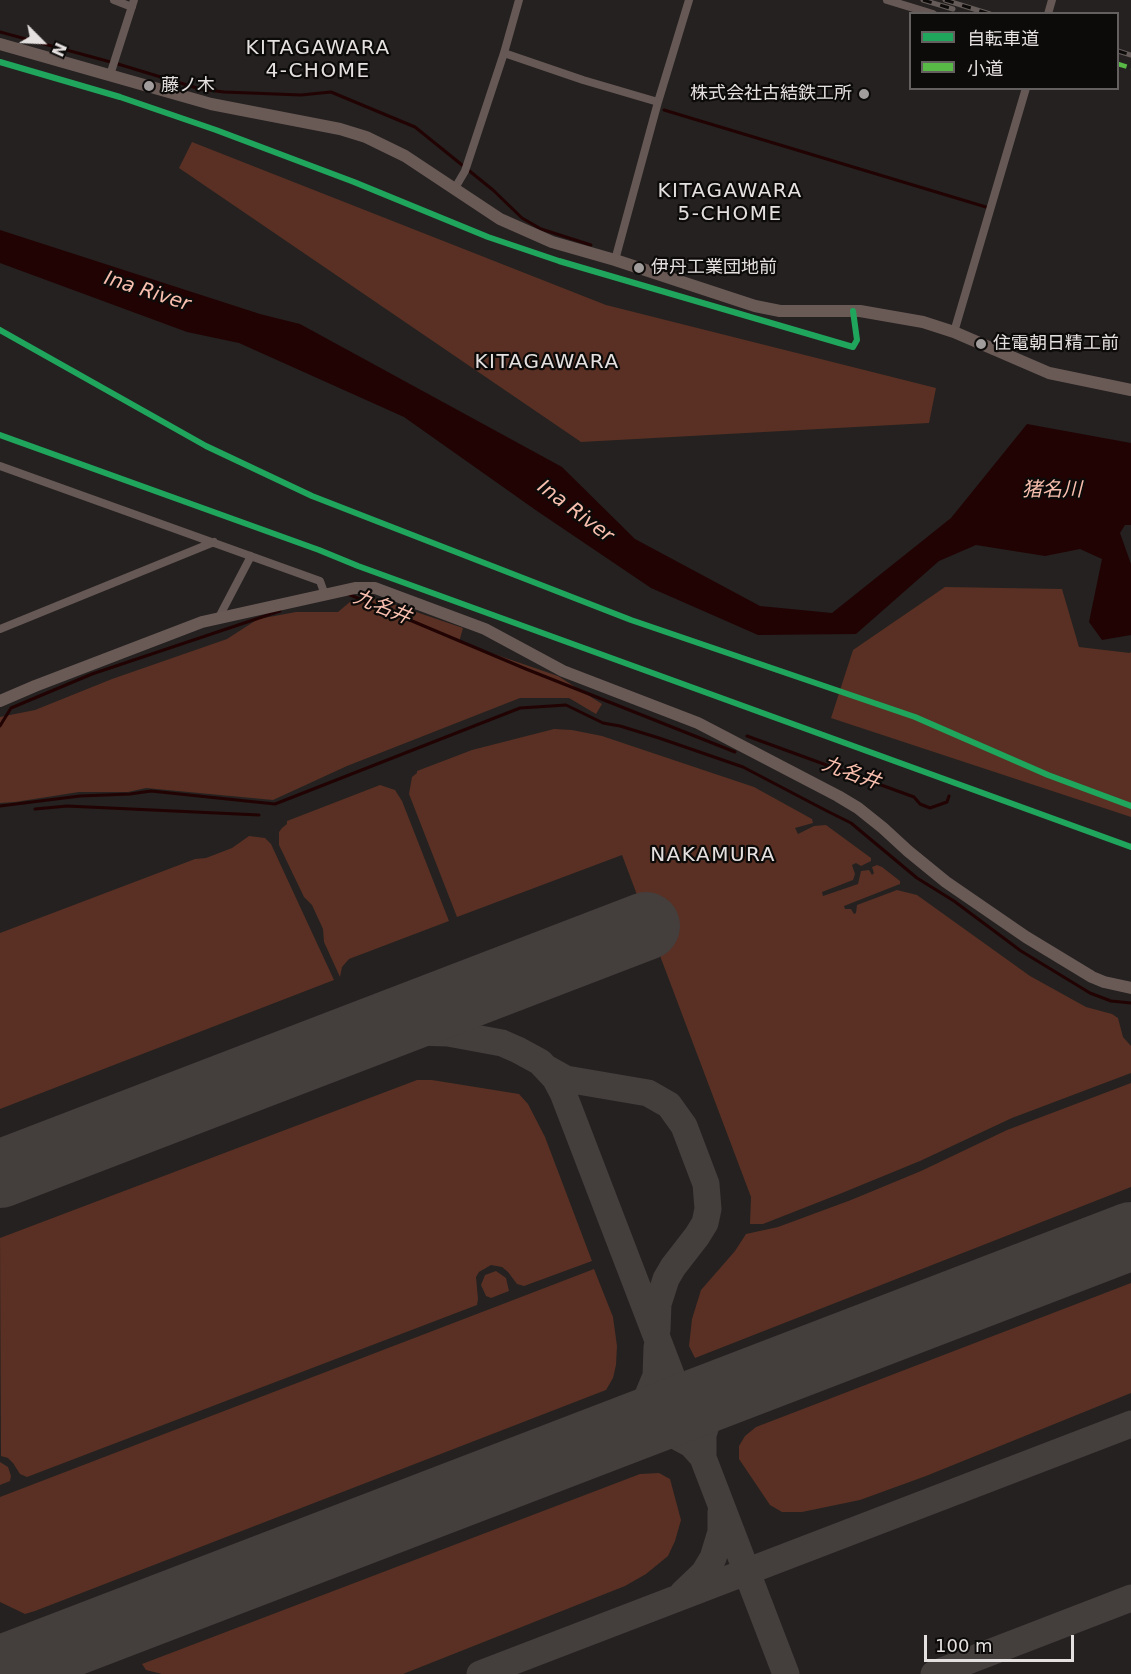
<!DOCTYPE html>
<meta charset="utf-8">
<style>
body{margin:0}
#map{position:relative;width:1131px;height:1674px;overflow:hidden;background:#242120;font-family:"DejaVu Sans","Noto Sans JP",sans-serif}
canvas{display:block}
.legend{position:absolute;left:909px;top:12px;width:210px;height:78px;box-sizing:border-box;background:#0d0b0a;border:2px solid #63605f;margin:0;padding:8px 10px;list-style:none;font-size:18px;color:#e4e0df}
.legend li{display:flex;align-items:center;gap:12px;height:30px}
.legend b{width:30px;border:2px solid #63605f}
.north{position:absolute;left:12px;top:12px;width:60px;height:60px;-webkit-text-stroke:4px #0d0b0a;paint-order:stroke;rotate:114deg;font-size:16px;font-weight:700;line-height:24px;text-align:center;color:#e4e0df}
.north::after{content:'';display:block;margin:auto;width:21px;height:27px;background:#e4e0df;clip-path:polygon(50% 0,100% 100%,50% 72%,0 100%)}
.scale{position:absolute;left:924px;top:1635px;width:150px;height:27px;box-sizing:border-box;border:3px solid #e4e0df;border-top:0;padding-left:8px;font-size:18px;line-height:21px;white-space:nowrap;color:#e4e0df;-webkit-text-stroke:4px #0d0b0a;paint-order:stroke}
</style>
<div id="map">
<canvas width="1131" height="1674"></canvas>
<ul class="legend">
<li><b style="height:8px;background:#20a55d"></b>自転車道</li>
<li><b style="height:8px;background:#58b947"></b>小道</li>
</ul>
<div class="north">N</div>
<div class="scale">100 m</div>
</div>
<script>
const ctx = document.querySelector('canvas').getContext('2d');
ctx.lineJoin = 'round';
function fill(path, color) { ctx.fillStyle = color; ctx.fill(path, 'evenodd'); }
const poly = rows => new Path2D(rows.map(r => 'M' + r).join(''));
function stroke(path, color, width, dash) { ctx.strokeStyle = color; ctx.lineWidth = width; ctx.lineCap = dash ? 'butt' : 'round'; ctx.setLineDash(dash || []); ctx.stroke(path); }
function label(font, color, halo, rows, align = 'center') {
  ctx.font = font + ' "DejaVu Sans","Noto Sans JP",sans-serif'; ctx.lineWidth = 4.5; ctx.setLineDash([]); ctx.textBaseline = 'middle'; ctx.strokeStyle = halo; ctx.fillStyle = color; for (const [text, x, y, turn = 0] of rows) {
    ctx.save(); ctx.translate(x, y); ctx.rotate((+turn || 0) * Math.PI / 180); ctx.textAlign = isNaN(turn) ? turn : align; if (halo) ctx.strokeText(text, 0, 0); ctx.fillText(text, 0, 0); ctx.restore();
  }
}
const green = poly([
 [192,142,606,305,936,388,929,423,581,442,179,168],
 [945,587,1062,589,1079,647,1130,653,1131,651,1131,817,831,718,853,650],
 [367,598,384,601,463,628,459,642,558,676,602,704,596,714,569,698,520,698,347,766,273,800,146,788,128,792,79,792,15,802,0,803,0,717,35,710,112,679,227,639,258,619,296,612,338,612,351,601],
 [554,729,572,730,602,736,754,787,812,819,813,823,795,828,798,834,814,826,826,825,871,858,871,861,861,866,856,863,852,865,855,874,853,880,822,892,823,896,858,884,861,871,869,870,872,875,874,873,872,867,877,865,882,867,900,881,900,884,844,906,845,909,851,909,854,914,856,913,857,905,897,890,917,895,1030,976,1086,1007,1112,1014,1118,1018,1123,1037,1131,1046,1131,1073,1012,1118,920,1161,842,1193,763,1224,750,1224,751,1197,622,855,457,917,409,794,412,777,417,773,417,771,472,750],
 [380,785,395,790,402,801,449,921,349,959,342,967,340,977,324,942,323,929,312,905,304,897,279,845,279,832,282,828,287,824,287,821],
 [249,836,265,838,271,844,334,980,0,1109,0,933,195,859,206,858,232,848],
 [417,1080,432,1080,519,1094,528,1104,545,1137,592,1261,524,1286,517,1284,508,1272,502,1267,491,1265,479,1272,476,1277,478,1299,477,1305,27,1477,20,1474,13,1463,8,1458,1,1456,0,1238],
 [1131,1083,1131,1187,695,1358,689,1346,692,1319,701,1290,735,1251,746,1234,778,1227,851,1200,921,1171,1007,1130],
 [594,1269,613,1317,617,1346,616,1365,613,1378,606,1390,35,1611,25,1614,0,1602,0,1497],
 [496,1271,506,1278,509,1291,491,1298,486,1296,481,1285,485,1275],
 [1131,1283,1131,1393,926,1476,860,1500,802,1512,782,1512,770,1505,739,1459,739,1446,745,1436,756,1427],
 [0,1462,8,1467,11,1476,10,1481,0,1485],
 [659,1473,670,1479,681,1520,675,1541,668,1556,646,1574,625,1586,403,1674,162,1674,146,1670,142,1664,640,1474]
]);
const water = poly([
 [0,230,260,314,300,324,562,467,635,539,760,606,832,613,951,518,1027,424,1131,443,1131,525,1125,525,1120,533,1131,564,1131,635,1102,640,1089,622,1102,559,1080,549,1045,556,976,545,939,561,856,634,758,635,651,588,537,511,404,417,239,343,187,332,0,263]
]);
const stream = poly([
 [0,32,118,64,200,89,224,92,301,95,331,92,415,127,493,190,522,218,541,229,591,245],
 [664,110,986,207],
 [348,594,526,669,735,752],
 [0,726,11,708,92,674,280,611],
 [747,736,914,797,920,804,930,808,947,802,949,796],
 [0,806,80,796,130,794,151,791,275,804,520,708,566,705,603,723,620,726,659,738,743,767,825,810,851,823,917,878,954,901,1021,951,1090,993,1111,1001,1131,1003],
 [35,809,67,806,259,815]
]);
const taxiway = poly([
 [330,1047,379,1034,414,1032,448,1033,502,1043,518,1050,540,1062,555,1078,563,1093,786,1674],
 [548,1069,566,1079,648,1093,669,1105,684,1126,706,1184,708,1209,705,1223,697,1236,673,1267,666,1279,658,1304,657,1330],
 [626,1430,646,1427,665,1430,691,1444,700,1454],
 [607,1437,633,1419,646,1400,656,1376,657,1347],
 [703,1455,703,1435,709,1416,723,1397,742,1386],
 [683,1593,704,1573,713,1558,721,1532,721,1512],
 [0,1648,20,1662,44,1674],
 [480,1674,1131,1424],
 [934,1674,1131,1598]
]);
const runway = poly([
 [0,1174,646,926],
 [0,1670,1131,1236]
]);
const street = poly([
 [114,0,132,7],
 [887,0,933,14],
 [1048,14,1052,0],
 [504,53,583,80,658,102],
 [110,75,134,0],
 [455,188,465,171,504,53,519,0],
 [615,260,658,102,689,0],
 [954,332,1026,88],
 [0,466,320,581,325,595],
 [218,619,251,556],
 [0,629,214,542]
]);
const secondary = poly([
 [0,44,211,104,340,129,366,137,405,156,500,219,552,242,615,260,755,306,780,311,860,311,923,322,954,332,1049,373,1131,390],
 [0,701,35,686,202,622,355,588,375,588,485,629,563,671,698,723,838,796,858,808,883,828,908,851,946,882,1026,937,1092,977,1104,982,1131,988]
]);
const rail = poly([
 [923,0,953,9],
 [945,0,990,14],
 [1118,51,1131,55]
]);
const quiet = poly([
 [1118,64,1131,68]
]);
const cycleway = poly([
 [0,62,120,97,216,130,354,182,488,237,559,261,853,347,857,340,853,311],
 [0,330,206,446,312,496,631,620,915,717,1048,775,1131,806],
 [0,435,319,550,358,566,1131,847]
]);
const markers = [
 [149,86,6,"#a19d9c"],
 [864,94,6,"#a19d9c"],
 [639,268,6,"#a19d9c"],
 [981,344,6,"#a19d9c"]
];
const poiNames = [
 ["藤ノ木",161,86],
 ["株式会社古結鉄工所",852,94,"right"],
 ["伊丹工業団地前",651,268],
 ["住電朝日精工前",993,344]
];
const neighbourhoodNames = [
 ["KITAGAWARA",318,49],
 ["4-CHOME",318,72],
 ["KITAGAWARA",730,192],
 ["5-CHOME",730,215],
 ["KITAGAWARA",547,363],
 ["NAKAMURA",713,856]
];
const waterNames = [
 ["Ina River",147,292,18],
 ["猪名川",1052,491],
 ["Ina River",575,512,37],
 ["九名井",382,608,22],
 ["九名井",851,774,20]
];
fill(green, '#593023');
fill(water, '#220303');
stroke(stream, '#220303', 3);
stroke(taxiway, '#443e3d', 27);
stroke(runway, '#443e3d', 68);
stroke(street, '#665854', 8);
stroke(secondary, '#6a5a56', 12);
stroke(rail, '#655c5a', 5);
stroke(rail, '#0d0b0a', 3, [9]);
stroke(quiet, '#58b947', 4.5, [9, 4.5]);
stroke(cycleway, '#20a55d', 6);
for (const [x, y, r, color] of markers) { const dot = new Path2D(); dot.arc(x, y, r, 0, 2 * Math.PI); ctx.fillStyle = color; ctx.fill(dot); stroke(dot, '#0d0b0a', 2); }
label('18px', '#e4e0df', '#0d0b0a', poiNames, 'left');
ctx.letterSpacing = '1.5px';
label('20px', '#e4e0df', '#0d0b0a', neighbourhoodNames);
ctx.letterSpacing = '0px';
label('italic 20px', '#f9bfae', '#0d0b0a', waterNames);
</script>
